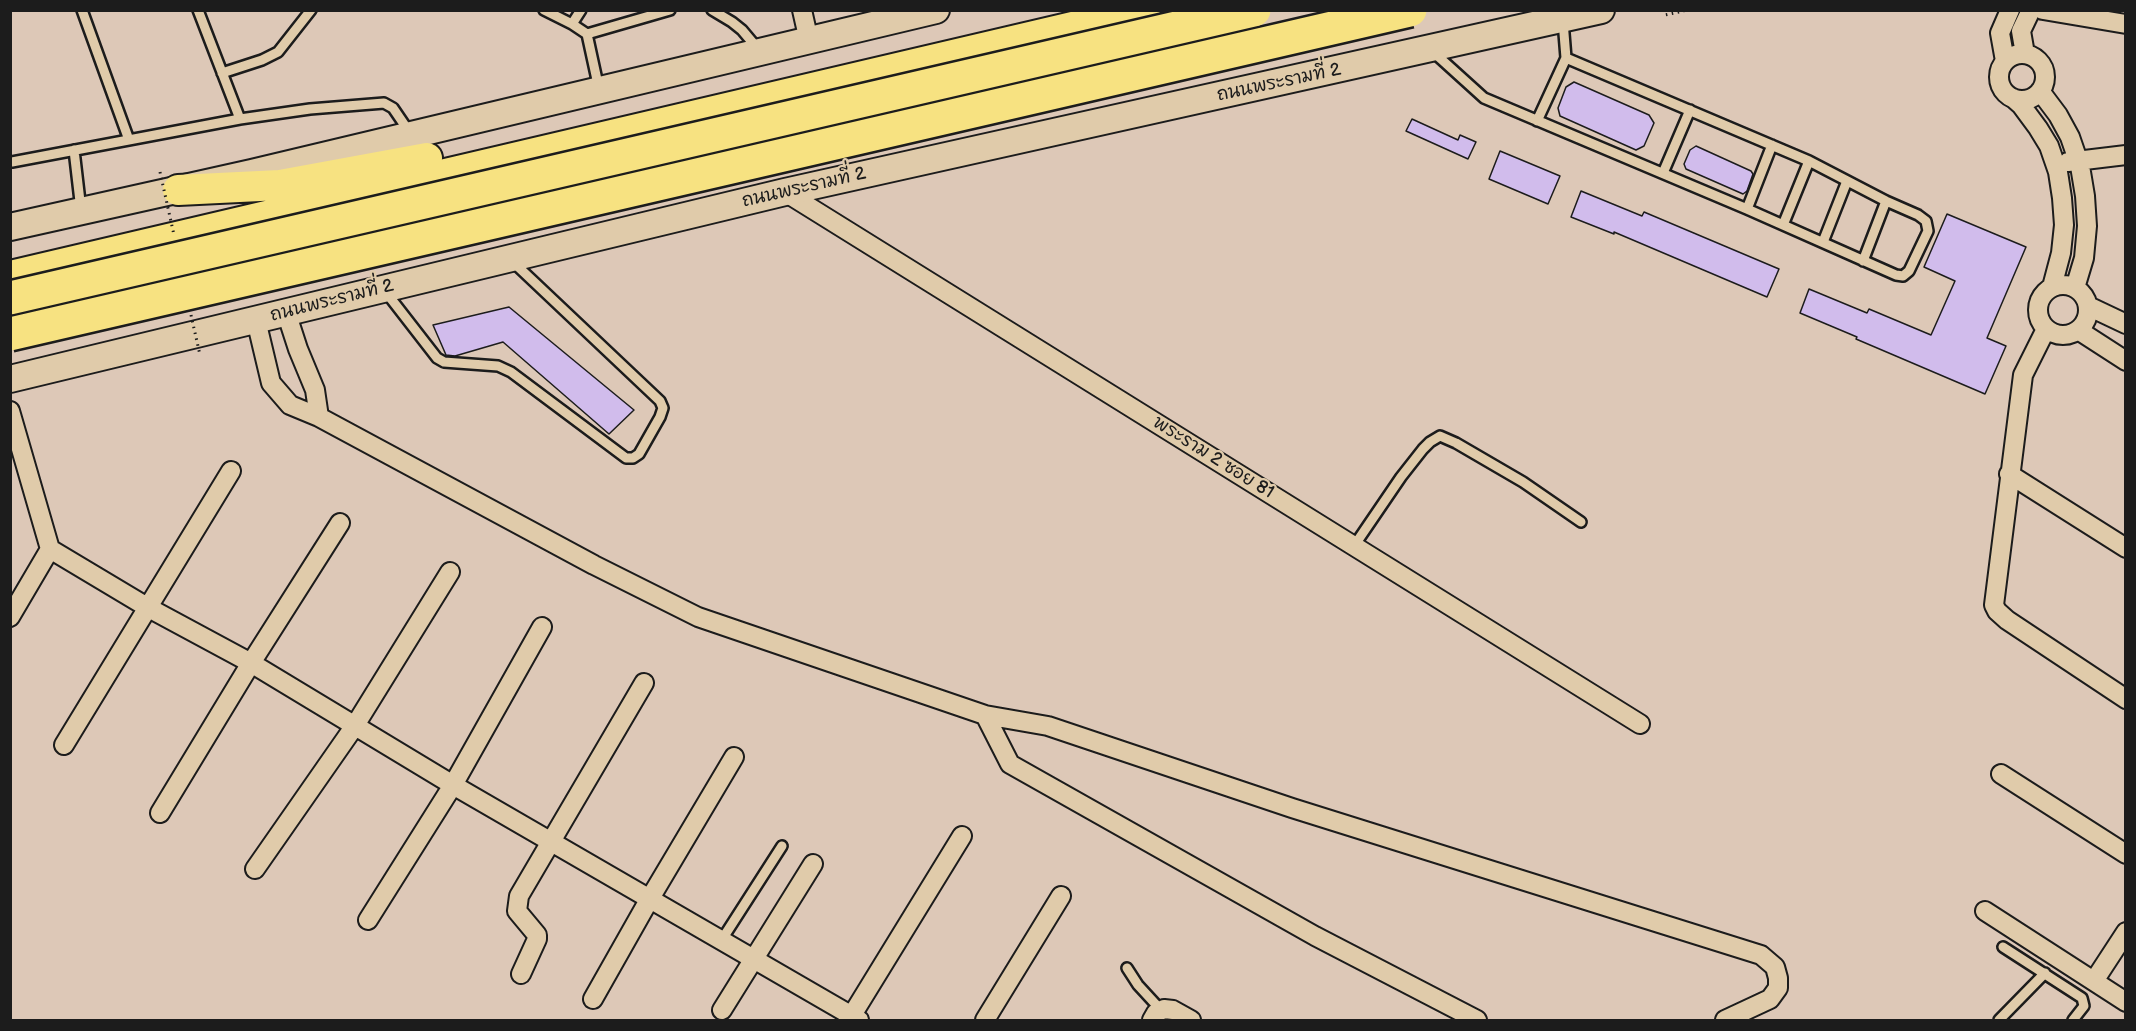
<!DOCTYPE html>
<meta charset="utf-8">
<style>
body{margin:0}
#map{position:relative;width:2136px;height:1031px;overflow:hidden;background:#ddc8b7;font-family:"Balsamiq Sans",sans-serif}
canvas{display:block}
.frame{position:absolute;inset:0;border:12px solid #1c1c1c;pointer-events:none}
</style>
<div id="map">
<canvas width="2136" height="1031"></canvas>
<div class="frame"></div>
</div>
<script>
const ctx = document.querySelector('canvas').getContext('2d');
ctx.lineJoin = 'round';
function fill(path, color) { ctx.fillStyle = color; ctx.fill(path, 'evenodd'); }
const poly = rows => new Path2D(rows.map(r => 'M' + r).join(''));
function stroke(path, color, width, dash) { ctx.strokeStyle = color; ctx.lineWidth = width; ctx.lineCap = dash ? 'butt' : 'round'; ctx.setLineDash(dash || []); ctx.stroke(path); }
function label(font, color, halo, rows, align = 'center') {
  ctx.font = font + ' "Balsamiq Sans","Playpen Sans Thai",sans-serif'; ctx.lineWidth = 4.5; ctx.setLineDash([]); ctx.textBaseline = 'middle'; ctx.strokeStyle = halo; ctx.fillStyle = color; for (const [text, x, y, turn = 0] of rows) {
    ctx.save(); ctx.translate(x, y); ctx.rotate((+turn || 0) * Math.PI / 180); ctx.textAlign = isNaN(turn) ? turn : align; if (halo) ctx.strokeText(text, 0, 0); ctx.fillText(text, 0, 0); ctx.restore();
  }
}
const building = poly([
 [1574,82,1649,115,1654,123,1644,146,1636,150,1560,116,1558,108,1566,87,1574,82],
 [1412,119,1458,140,1460,135,1476,142,1468,159,1406,131,1412,119],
 [1696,146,1751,171,1753,174,1747,191,1743,194,1686,169,1684,164,1690,150,1696,146],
 [1500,151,1560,176,1548,204,1489,179,1500,151],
 [1581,191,1642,216,1644,212,1779,269,1767,297,1614,232,1614,234,1571,217,1581,191],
 [1947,214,2026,247,1987,338,2006,346,1985,394,1856,339,1857,337,1800,313,1809,289,1867,313,1869,309,1931,335,1955,281,1924,267,1947,214],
 [509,307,634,410,609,434,503,342,455,356,446,355,433,325,509,307]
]);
const path = poly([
 [1664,10,1665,15,1684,11]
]);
const service = poly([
 [82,10,129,140],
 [198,10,240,119],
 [544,10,572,24,587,34,599,89],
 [712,10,732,22,742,30,758,49],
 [572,24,581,10],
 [587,34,670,10],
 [1431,50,1484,98,1747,209,1896,275,1903,276,1909,271,1928,231,1926,221,1918,215,1886,201,1809,161,1566,58,1563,21],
 [222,73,262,60,278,52,311,10],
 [1537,121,1566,58],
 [74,150,81,210],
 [12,162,240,119,310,109,384,103,393,108,410,133],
 [1663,173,1690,110],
 [1747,209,1772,145],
 [1783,225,1809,161],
 [1823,242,1847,181],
 [1863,261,1886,201],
 [385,291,437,358,444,362,498,366,511,372,626,458,633,458,639,454,660,417,663,408,660,401,513,262],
 [1354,546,1401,477,1423,449,1430,442,1440,436,1456,443,1523,482,1581,522],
 [721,941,782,846],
 [2003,947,2082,998,2084,1006,2073,1020],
 [1127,968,1138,985,1161,1010],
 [1999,1020,2045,973]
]);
const minor = poly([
 [802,10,809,41],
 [2043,10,2126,24],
 [2025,54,2021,31,2031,10],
 '1999 77a23 23 0 1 1 46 0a23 23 0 1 1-46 0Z',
 [2005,61,2000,33,2010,10],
 [2040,91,2058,115,2070,137,2080,166,2085,196,2087,226,2084,258,2075,288],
 [2013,98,2021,105,2038,128,2049,146,2058,172,2062,198,2064,225,2061,253,2052,287],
 [2068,162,2126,155],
 [785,192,1640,724],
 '2038 310a25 25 0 1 1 50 0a25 25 0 1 1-50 0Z',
 [2088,306,2126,324],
 [286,312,298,349,315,390,319,417],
 [256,320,271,383,290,405,319,417,594,565,698,617,985,715,1048,726,1292,808,1761,955,1775,967,1778,978,1778,988,1770,999,1725,1020],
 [2046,329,2023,375,1994,605,1997,611,2007,620,2126,699],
 [2078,330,2126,361],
 [10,411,50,549,10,617],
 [2009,474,2126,548],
 [50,549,147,607,251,663,453,785,859,1020],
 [985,715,1010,764,1315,936,1477,1020],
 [64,745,231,471],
 [2001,774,2126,854],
 [160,813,251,663,340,523],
 [255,869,354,727,450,572],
 [1985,911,2126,1002],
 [368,920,453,785,542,627],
 [521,974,537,939,537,935,517,911,519,896,644,683],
 [2094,981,2126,932],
 [593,999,649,900,734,757],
 [722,1010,813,864],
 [849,1020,962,836],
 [985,1020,1061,896],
 [1152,1020,1156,1013,1164,1009,1173,1010,1191,1020]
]);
const secondary = poly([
 [10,227,252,173,936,10],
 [10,379,785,192,1601,10]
]);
const trunk = poly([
 [178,190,280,185,427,158],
 [10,276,1145,10]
]);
const pathBridge = poly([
 [160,172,174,235],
 [191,315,200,355]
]);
const motorwayBridge = poly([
 [10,298,1254,10],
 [10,334,1410,10]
]);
const streetNames = [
 ["ถนนพระรามที่ 2",1279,83,-12],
 ["ถนนพระรามที่ 2",804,188,-13],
 ["ถนนพระรามที่ 2",332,301,-14],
 ["พระราม 2 ซอย 81",1213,458,32]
];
fill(building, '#d1bcec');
stroke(building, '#1c1c1c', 1.5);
stroke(service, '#1c1c1c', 14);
stroke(minor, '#1c1c1c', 22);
stroke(secondary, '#1c1c1c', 30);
stroke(trunk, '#1c1c1c', 34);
stroke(path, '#1c1c1c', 3, [1.5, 4.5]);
stroke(service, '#e0cbaa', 9);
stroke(minor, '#e0cbaa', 18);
stroke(secondary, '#e0cbaa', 26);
stroke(trunk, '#f7e281', 30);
stroke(motorwayBridge, '#1c1c1c', 38, []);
stroke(pathBridge, '#1c1c1c', 3, [1.5, 4.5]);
stroke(motorwayBridge, '#f7e281', 33);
label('18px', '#1c1c1c', '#e0cbaa', streetNames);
</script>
